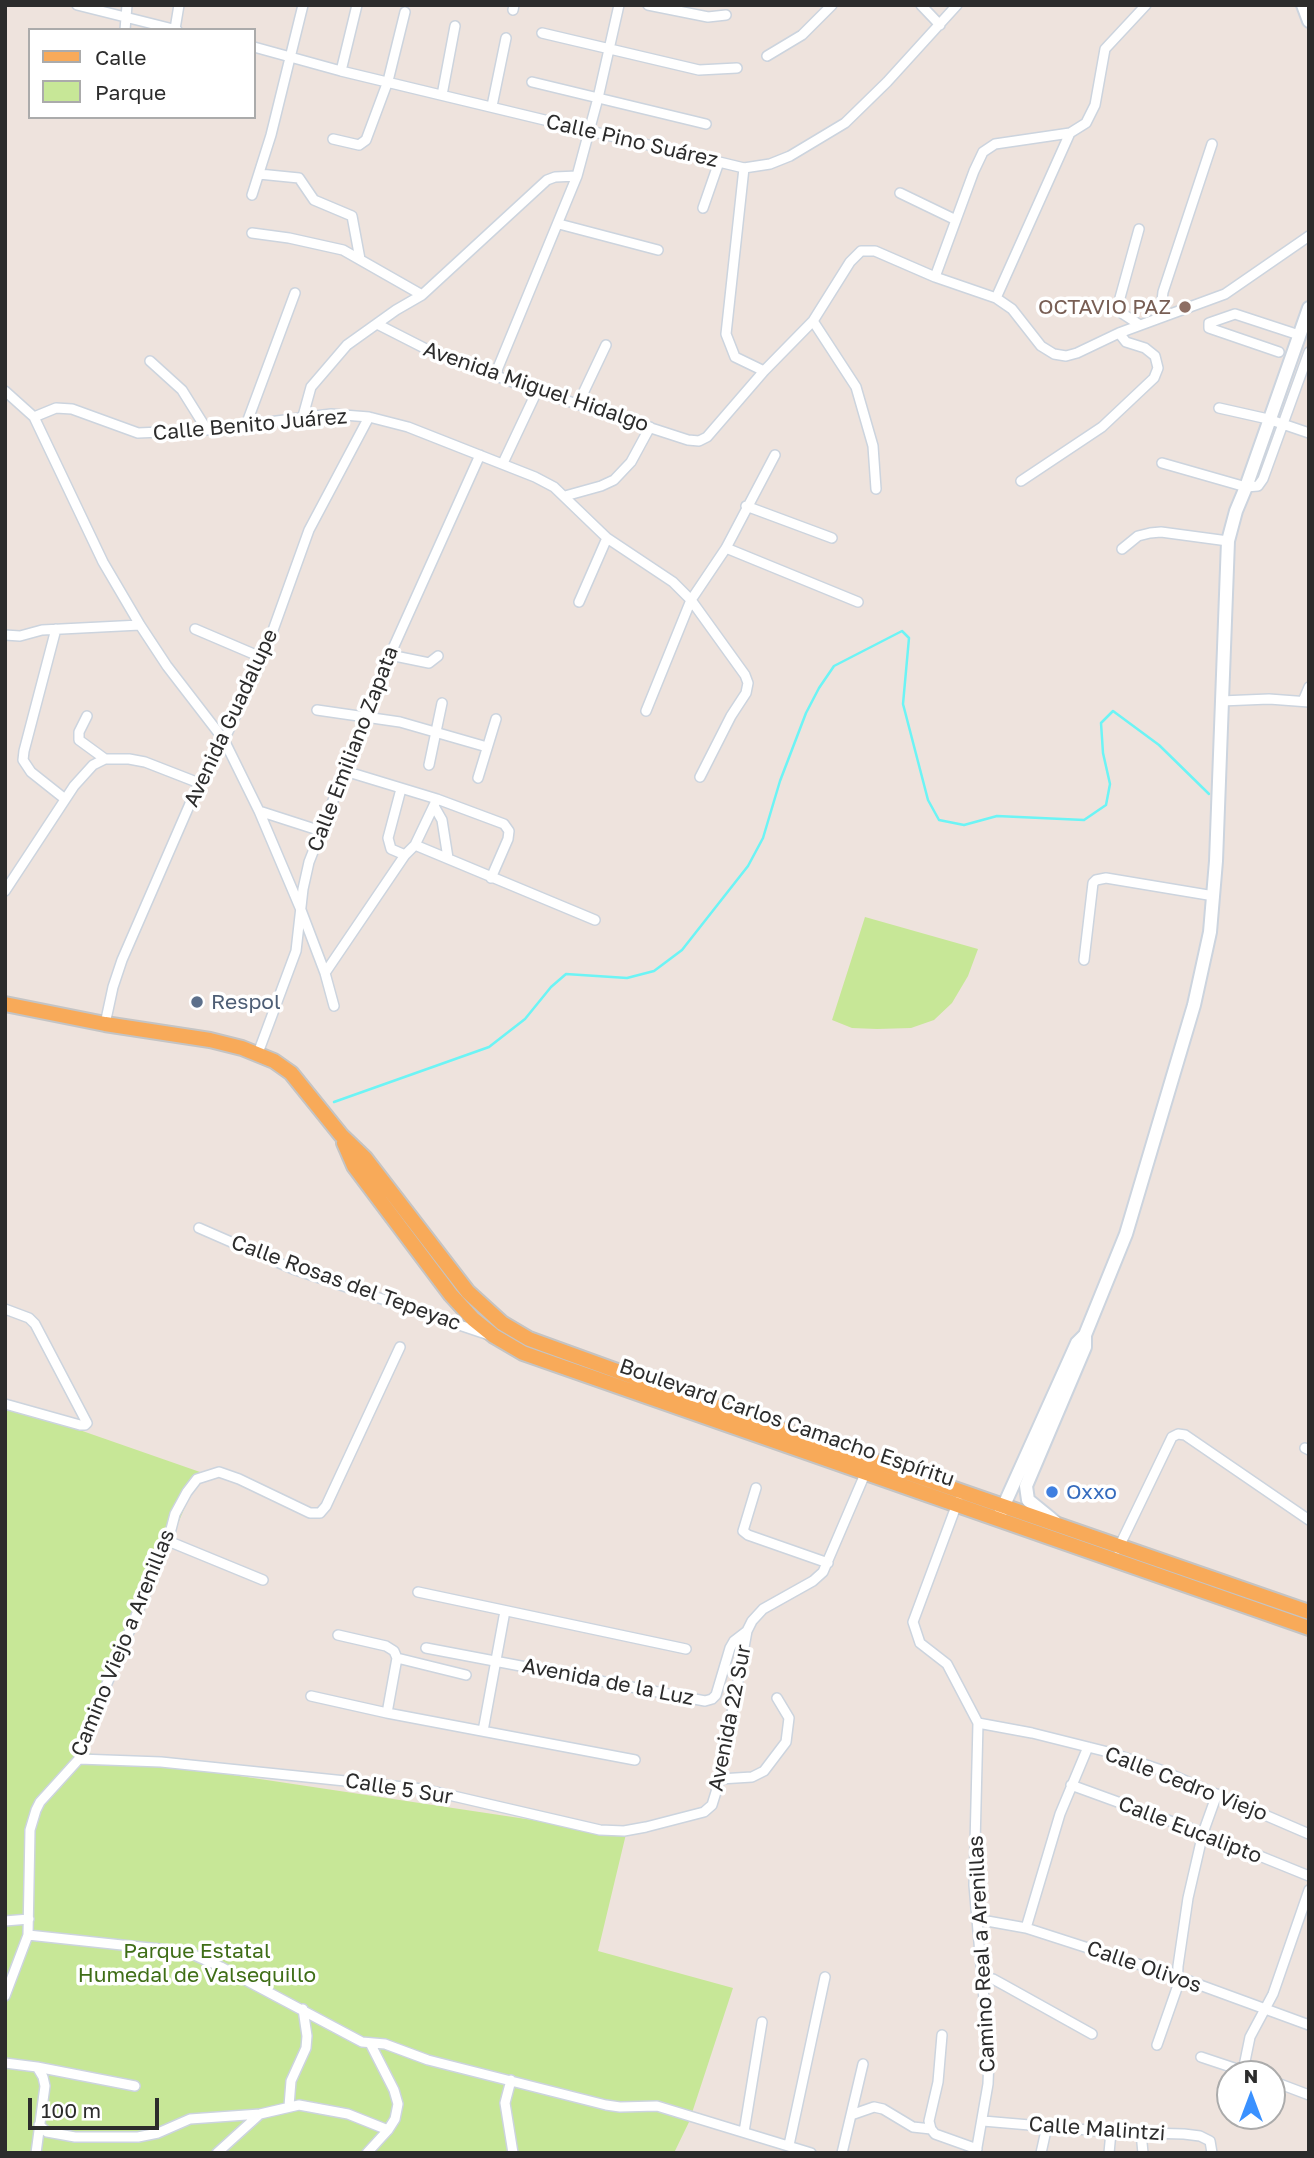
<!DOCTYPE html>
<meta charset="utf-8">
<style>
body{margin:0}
#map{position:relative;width:1314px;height:2158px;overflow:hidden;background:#eee3dd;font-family:"Golos Text",sans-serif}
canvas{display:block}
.frame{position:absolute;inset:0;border:7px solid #2c2c2c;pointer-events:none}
.legend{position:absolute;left:28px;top:28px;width:228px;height:91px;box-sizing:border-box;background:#fff;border:2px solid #ababab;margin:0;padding:9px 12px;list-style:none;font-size:21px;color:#2c2c2c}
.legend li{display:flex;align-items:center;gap:14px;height:35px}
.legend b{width:35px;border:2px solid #ababab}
.north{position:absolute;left:1216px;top:2060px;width:70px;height:70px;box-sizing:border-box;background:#fff;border:2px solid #ababab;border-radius:50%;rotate:0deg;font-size:19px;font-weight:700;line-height:28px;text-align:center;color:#2c2c2c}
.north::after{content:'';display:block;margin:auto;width:24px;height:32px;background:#3a91ff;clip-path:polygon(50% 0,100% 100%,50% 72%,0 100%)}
.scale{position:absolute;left:28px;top:2098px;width:131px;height:32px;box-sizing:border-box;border:4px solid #2c2c2c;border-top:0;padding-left:9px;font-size:21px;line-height:24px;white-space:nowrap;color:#2c2c2c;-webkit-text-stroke:5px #fff;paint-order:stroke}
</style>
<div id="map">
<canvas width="1314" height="2158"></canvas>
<div class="frame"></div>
<ul class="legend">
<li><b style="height:9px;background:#f8aa59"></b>Calle</li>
<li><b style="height:19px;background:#c7e797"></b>Parque</li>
</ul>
<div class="north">N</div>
<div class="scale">100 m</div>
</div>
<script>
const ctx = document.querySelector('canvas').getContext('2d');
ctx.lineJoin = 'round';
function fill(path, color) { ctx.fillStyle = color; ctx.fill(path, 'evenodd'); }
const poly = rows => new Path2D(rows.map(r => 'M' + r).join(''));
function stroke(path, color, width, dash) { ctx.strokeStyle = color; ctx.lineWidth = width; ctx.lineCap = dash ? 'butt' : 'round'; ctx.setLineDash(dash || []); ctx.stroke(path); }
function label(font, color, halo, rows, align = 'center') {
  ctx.font = font + ' "Golos Text",sans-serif'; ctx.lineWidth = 7; ctx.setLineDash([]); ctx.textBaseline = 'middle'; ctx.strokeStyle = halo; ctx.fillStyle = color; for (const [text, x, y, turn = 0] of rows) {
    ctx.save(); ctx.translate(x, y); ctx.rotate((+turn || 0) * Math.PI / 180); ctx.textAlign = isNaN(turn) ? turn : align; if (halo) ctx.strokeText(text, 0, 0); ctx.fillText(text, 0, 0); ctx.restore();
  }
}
const green = poly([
 [865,917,978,949,968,976,952,1003,934,1020,911,1028,877,1029,852,1028,832,1020],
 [5,1404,200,1472,80,1752,626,1834,598,1951,733,1988,689,2122,674,2153,5,2153]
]);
const stream = poly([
 [334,1102,489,1047,525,1019,551,987,566,974,627,978,654,971,682,950,748,866,763,838,780,781,806,713,819,688,834,666,902,631,909,638,903,704,928,800,939,820,964,825,997,816,1084,820,1106,805,1110,784,1103,753,1101,723,1113,711,1159,745,1209,794]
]);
const street = poly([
 [77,5,177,30],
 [648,5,708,17,726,15],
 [921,5,940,25],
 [513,10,514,5],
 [175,29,179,5],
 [125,30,127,5],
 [542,33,699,70,737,68],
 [254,47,341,71,744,168,770,164,790,156,845,123,887,82,957,5],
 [767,56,802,35,832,5],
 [341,71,357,5],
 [532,82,706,124],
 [442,95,455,26],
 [492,106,506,38],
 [333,139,359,145,366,140,388,81,405,12],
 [744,168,726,334,735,357,764,371],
 [259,174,299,178,314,200,352,216,360,259],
 [900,193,956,220],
 [252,195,271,135,303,5],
 [703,208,719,162],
 [559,224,658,250],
 [1139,229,1118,305,1120,312,1140,325],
 [252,233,289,238,343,250,422,295],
 [935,277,974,171,983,152,995,144,1070,133,1086,123,1095,105,1105,49,1146,5],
 [996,298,1070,133],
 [1160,318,1163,292,1212,144],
 [813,321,856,387,873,446,876,489],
 [377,324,434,353,537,391,688,440,699,441,707,437,764,371,813,321,850,262,861,251,875,251,935,277,996,298,1012,309,1041,346,1054,354,1066,356,1077,353,1119,333,1225,294,1309,236],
 [1279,352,1209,328,1209,323,1235,314,1299,335],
 [150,361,182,390,207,430],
 [495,375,577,176,598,98,619,5],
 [5,391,34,417,56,408,72,409,138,433,207,430,331,414,369,417,408,427,535,477,554,487,607,538,673,582,691,600,745,675,748,683,746,693,731,716,700,777],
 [578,404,606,345],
 [1219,408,1268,419,1309,433],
 [303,416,311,387,347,345,396,310,422,295,547,180,555,177,577,176],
 [34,417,103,562,140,625,167,666,224,740,259,811,301,910,325,973,334,1006],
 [246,425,295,293],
 [503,463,537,391],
 [1162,463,1246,487,1258,486,1263,479,1309,352],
 [1021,481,1102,427,1154,378,1158,368,1155,356,1145,348,1126,342,1119,333],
 [565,496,601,486,614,480,631,462,650,427],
 [746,506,832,538],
 [726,548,858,602],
 [1122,549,1138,536,1150,533,1161,532,1228,541],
 [579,602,607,538],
 [56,629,24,751,23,760,31,772,65,799],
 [195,629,263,658],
 [5,635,20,636,42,630,140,625],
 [390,655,429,663,438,656],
 [1221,701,1269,699,1309,702],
 [1303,701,1309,687],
 [317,710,400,722,487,747],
 [646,711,691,600,726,548,775,455],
 [87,716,79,732,79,740,105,759,129,759,145,762,199,783],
 [429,765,442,703],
 [345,771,437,799,504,824,509,831,508,839,491,878],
 [478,778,496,719],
 [401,789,388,838,391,849,405,855],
 [434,806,442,820,448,858],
 [259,811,321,831],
 [415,845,595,920],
 [5,891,74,786,93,765,105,759],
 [1084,960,1093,883,1096,880,1106,878,1214,896],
 [325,973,405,855,415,845,437,799],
 [105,1024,113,987,122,960,199,783,224,740,263,658,309,530,369,417],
 [258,1053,296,951,303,889,309,862,390,655,480,455],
 [199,1228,293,1269,486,1334],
 [5,1309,29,1318,35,1324,87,1423,85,1425,80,1425,5,1404],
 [1305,1448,1309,1450],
 [756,1488,743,1531,748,1535,828,1563],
 [958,1501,913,1622,920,1643,947,1664,978,1723,974,1885,989,2057,988,2084,976,2153],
 [168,1541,263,1580],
 [1118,1549,1172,1437,1178,1434,1185,1435,1309,1520],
 [418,1592,686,1649],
 [338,1635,386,1646,394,1651,397,1658],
 [426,1648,705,1701,712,1699,716,1695,730,1648,734,1641,747,1631],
 [397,1658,466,1675],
 [311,1696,387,1713,635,1760],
 [387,1713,397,1658],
 [978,1723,1032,1733,1108,1752,1158,1769,1309,1834],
 [483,1731,505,1611],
 [79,1759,161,1762,423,1789,600,1830,624,1831,646,1827,704,1812,712,1805,720,1779,747,1631,752,1621,763,1609,813,1581,823,1572,865,1474],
 [720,1779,752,1777,764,1771,786,1742,789,1718,777,1698],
 [1071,1785,1203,1833,1309,1876],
 [976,1919,1026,1928,1178,1977,1309,2025],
 [5,1921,29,1919],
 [1026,1928,1060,1814,1088,1747],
 [28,1935,169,1950,194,1955,221,1967,362,2042,385,2044,428,2060,606,2105,620,2107,657,2106,811,2153],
 [982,1978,993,1979,1004,1985,1092,2034],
 [5,1996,28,1935,30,1830,36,1810,40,1802,79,1759,82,1742,168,1541,175,1514,187,1492,197,1479,219,1472,239,1479,310,1513,320,1513,326,1506,400,1347],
 [942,2035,938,2082,929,2121,931,2129,935,2134,977,2149],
 [1157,2045,1177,1988,1178,1966,1188,1898,1203,1833,1217,1794],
 [1201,2057,1252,2074],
 [5,2063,37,2067,135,2086],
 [1243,2071,1250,2037,1273,1994,1309,1890],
 [511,2080,505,2103,513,2153],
 [1272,2081,1309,2095],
 [289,2106,291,2081,306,2048,307,2036,303,2009],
 [851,2115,874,2107,883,2109,913,2127,931,2129],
 [983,2121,1111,2132,1184,2134,1200,2136,1210,2141,1212,2153],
 [39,2125,47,2132,75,2137,138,2137,158,2133,190,2119,260,2114,299,2105,348,2114,388,2130],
 [744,2132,762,2022],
 [1141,2133,1143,2153],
 [789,2145,825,1977],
 [36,2153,45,2086,43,2077,37,2067],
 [217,2153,260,2114],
 [367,2153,388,2130,395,2119,398,2104,394,2090,370,2043],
 [842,2153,863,2064],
 [1041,2153,1047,2126],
 [1109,2153,1111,2132]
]);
const secondary = poly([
 [1303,5,1309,21],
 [1000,1514,1077,1343,1085,1335],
 [1055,1522,1028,1500,1026,1486,1085,1347,1085,1335,1126,1234,1194,1005,1210,932,1216,861,1228,541,1236,511,1246,487,1309,308]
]);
const primary = poly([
 [5,1004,105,1024,210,1040,242,1048,274,1061,291,1073,341,1135,365,1158,468,1292,502,1323,529,1339,686,1396,1309,1612],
 [344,1143,354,1166,451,1295,473,1319,494,1336,523,1353,1309,1628]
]);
const markers = [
 [1185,307,7,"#8d6e63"],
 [197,1002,7,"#5c6f8a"],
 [1052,1492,7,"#3f7fe0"]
];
const streetNames = [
 ["Calle Pino Suárez",632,141,13],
 ["Avenida Miguel Hidalgo",536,387,19],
 ["Calle Benito Juárez",250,425,-5],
 ["Avenida Guadalupe",231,718,-65],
 ["Calle Emiliano Zapata",353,749,-69],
 ["Calle Rosas del Tepeyac",346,1283,20],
 ["Boulevard Carlos Camacho Espíritu",787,1423,19],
 ["Camino Viejo a Arenillas",123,1643,-68],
 ["Avenida de la Luz",608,1682,11],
 ["Avenida 22 Sur",730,1718,-79],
 ["Calle Cedro Viejo",1186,1784,21],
 ["Calle 5 Sur",399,1789,9],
 ["Calle Eucalipto",1190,1830,21],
 ["Camino Real a Arenillas",982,1954,-93],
 ["Calle Olivos",1144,1967,19],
 ["Calle Malintzi",1097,2129,4]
];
const educationNames = [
 ["OCTAVIO PAZ",1171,307]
];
const serviceNames = [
 ["Respol",211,1002]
];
const shopNames = [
 ["Oxxo",1066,1492]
];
const parkNames = [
 ["Parque Estatal",197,1951],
 ["Humedal de Valsequillo",197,1975]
];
fill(green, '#c7e797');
stroke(stream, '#6cf4f5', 2.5);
stroke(street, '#ccd4de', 12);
stroke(secondary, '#ccd4de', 16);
stroke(primary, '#c4c4c4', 18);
stroke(street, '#fff', 9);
stroke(secondary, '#fff', 12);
stroke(primary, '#f8aa59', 14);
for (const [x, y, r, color] of markers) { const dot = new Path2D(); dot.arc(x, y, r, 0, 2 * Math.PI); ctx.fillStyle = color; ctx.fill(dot); stroke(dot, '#fff', 2.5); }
label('21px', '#2c2c2c', '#fff', streetNames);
label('21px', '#785e54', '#fff', educationNames, 'right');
label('21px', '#4e5e75', '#fff', serviceNames, 'left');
label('21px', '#366cbe', '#fff', shopNames, 'left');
label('21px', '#3f6e17', '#fff', parkNames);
</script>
